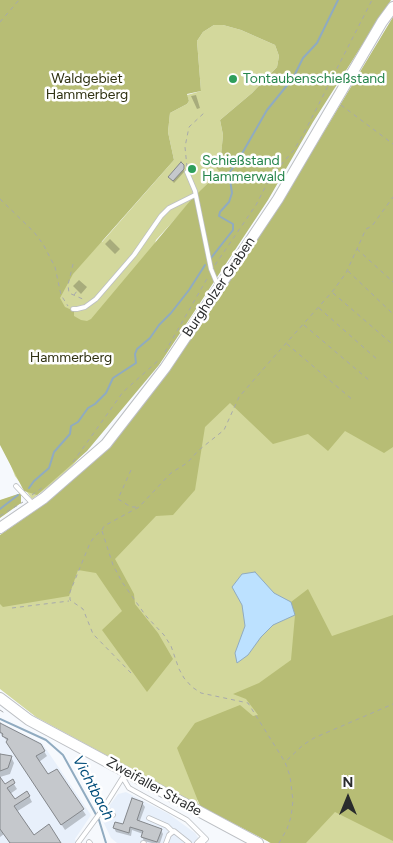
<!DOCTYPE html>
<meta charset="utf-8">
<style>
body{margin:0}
#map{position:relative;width:393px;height:843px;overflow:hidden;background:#f6f9fd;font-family:Figtree,sans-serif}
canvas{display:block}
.north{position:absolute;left:323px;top:773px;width:50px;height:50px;-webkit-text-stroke:4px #fff;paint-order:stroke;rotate:0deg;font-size:14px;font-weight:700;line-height:20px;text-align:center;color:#2a2c2d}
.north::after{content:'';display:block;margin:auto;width:18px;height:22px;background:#2a2c2d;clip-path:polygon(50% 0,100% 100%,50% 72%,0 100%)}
</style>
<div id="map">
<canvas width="393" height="843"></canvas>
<div class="north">N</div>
</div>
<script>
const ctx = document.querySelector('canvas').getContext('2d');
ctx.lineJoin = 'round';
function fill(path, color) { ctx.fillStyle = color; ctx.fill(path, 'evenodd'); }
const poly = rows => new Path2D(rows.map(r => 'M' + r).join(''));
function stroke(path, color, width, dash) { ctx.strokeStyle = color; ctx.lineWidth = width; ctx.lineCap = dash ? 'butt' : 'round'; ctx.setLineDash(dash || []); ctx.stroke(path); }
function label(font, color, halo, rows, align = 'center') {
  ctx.font = font + ' Figtree,sans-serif'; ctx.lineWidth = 5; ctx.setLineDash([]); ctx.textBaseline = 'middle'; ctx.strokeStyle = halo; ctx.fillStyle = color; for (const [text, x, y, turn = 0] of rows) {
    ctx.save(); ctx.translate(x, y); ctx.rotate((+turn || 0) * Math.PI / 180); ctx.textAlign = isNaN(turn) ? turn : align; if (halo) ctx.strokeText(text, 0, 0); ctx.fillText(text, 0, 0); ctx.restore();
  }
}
const built = poly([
 [0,722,42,743,91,815,75,839,76,843,0,843],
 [126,792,169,814,195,833,202,843,117,843,111,838,101,817,118,794]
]);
const green = poly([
 [0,0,102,242,174,160,168,132,170,113,187,104,189,101,187,95,201,91,197,41,203,32,214,25,223,25,241,30,275,45,279,56,277,67,252,93,220,120,223,135,221,156,217,161,222,173,208,183,156,240,90,446,63,476,32,499,15,476,0,437],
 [393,25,393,843,270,843,264,838,197,800,200,806,36,717,0,689,0,553,119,464]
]);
const forest = poly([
 [0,0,391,0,313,122,268,200,159,365,87,451,37,495,24,491,0,445],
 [214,25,223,25,241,30,275,45,279,56,277,67,252,93,220,120,223,135,221,155,213,164,221,173,208,183,190,201,91,319,87,321,81,320,74,316,74,311,65,307,60,298,73,274,174,160,168,132,170,113,187,104,189,101,187,94,201,91,197,41,203,32],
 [393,17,393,447,384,453,345,431,328,451,308,434,273,444,230,403,205,427,195,490,173,515,156,516,115,559,134,594,135,604,158,633,173,659,147,692,102,630,122,611,96,573,78,570,69,596,3,607,0,604,0,535,46,503,107,449,275,213],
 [21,493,21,503,0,518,0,500],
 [308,589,332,636,393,615,393,841,335,812,306,843,271,843,200,806,177,748,195,723,240,705,253,716,258,715,246,699,233,694,259,683,291,660,295,615,291,602]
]);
const water = poly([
 [255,572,274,593,291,602,295,615,273,625,261,637,248,655,237,663,235,653,245,626,242,605,232,587,242,574,255,572]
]);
const shadow = poly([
 [196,95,200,108,197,109,191,96],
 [183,166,184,172,174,183,169,177],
 [110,239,120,249,115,254,105,244],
 [79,280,87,287,81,294,73,286],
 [0,724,40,745,47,756,39,762,48,776,56,770,86,815,65,830,8,742,0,733],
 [0,757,11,757,14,763,10,774,0,777],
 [0,779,4,786,12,781,17,789,10,794,15,801,29,796,32,802,16,812,33,837,60,843,10,843,4,834,0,837],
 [142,803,145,807,139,823,161,830,163,834,160,843,152,843,144,841,142,837,143,834,132,830,131,836,116,832,114,828,124,826]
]);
const stream = poly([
 [240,157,267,110,293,78,303,58,317,43,338,0],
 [211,258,233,230,233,224,219,216,220,212,229,202,232,193,229,173,238,161],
 [29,488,34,481,49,468,54,452,70,434,71,426,78,422,88,408,95,404,106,393,113,378,136,363,135,354,137,349,150,338,159,325,171,313,189,290,205,265],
 [0,509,18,495],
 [0,719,46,740,63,755,99,820,106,843]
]);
const building = poly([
 [181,162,184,165,184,169,173,181,168,177,181,162],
 [0,723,41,744,45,751,36,756,48,774,57,769,84,809,61,825,6,742,8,739,2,736,3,734,0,732,0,723],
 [0,754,12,756,8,768,0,771,0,754],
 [0,777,5,784,13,779,15,783,7,788,15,799,27,791,30,796,14,806,34,835,49,824,61,843,10,843,0,829,0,777],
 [132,798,143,802,137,820,162,829,157,842,141,837,143,831,130,827,129,833,113,828,115,822,123,824,132,798]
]);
const path = poly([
 [0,22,19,0],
 [341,105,393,144],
 [187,167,185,147,189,127,204,113],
 [0,199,34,232,43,244,55,267,61,295,68,306],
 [357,249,393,282],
 [73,264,68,285,69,293,85,300],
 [215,265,256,205,271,176,294,150,304,133,372,0],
 [348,271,393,314],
 [333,293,391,343],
 [74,295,77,291],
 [319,308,379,361],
 [304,325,370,381],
 [287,344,354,401],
 [165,352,208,277],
 [73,462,123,392,160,359],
 [131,470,118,499,131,507,138,507],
 [32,495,43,487],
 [0,516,23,502],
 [102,531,113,565,122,582,146,616,164,635,171,646,179,669,184,678,192,687,201,693,248,703,285,762],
 [12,608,69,601],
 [131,673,93,634,83,609,70,600,70,592,90,543,95,536,102,530,104,526,139,507,171,473,187,463,199,450,224,430,239,397,272,359,332,292,346,273,366,229,372,226,393,197],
 [0,710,6,714],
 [279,843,287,829,291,817,293,801,290,776,285,762,303,745,314,738,393,704]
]);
const lane = poly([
 [187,172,195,191,211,269,218,286],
 [73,309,77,309,85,307,96,299,134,255,161,216,169,208,195,195],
 [16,486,34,505],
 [123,778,129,788,187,820,206,839,202,843],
 [105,807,113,815],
 [149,818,167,826,172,831],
 [89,842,90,843],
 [78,843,103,809,123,777],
 [143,843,144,843],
 [166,843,169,835,174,831,189,843],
 [197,843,203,837]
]);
const secondary = poly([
 [0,528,44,498,106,444,165,368,278,199,382,22,393,7],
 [0,698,29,720,258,843]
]);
const markers = [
 [233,79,5,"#2e9e5b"],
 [192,169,5,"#2e9e5b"]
];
const parkNames = [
 ["Waldgebiet",87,79],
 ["Hammerberg",87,95],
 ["Hammerberg",71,358]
];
const leisureNames = [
 ["Tontaubenschießstand",243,79],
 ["Schießstand",202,161],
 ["Hammerwald",202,177]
];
const streetNames = [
 ["Burgholzer Graben",219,287,-56],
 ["Zweifaller Straße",154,787,29]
];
const waterNames = [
 ["Vichtbach",93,788,62]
];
fill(built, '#e8f0fb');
fill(green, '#d3d89c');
fill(forest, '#b7bd75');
fill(water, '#bce1ff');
stroke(water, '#90abc0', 1);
fill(shadow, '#0003');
stroke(stream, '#90abc0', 2);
fill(building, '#c5c8cc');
stroke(building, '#84878b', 1);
stroke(lane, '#bcbfc3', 5.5);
stroke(secondary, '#bcbfc3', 12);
stroke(path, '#a7a9ac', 1, [4, 4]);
stroke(lane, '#fff', 4);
stroke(secondary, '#fff', 10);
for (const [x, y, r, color] of markers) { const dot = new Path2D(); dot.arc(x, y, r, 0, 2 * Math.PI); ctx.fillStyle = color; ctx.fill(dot); stroke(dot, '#fff', 2); }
label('14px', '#303212', '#fff', parkNames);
label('14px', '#27864d', '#fff', leisureNames, 'left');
label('14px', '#2a2c2d', '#fff', streetNames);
label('italic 15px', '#004d7a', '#fff', waterNames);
</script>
